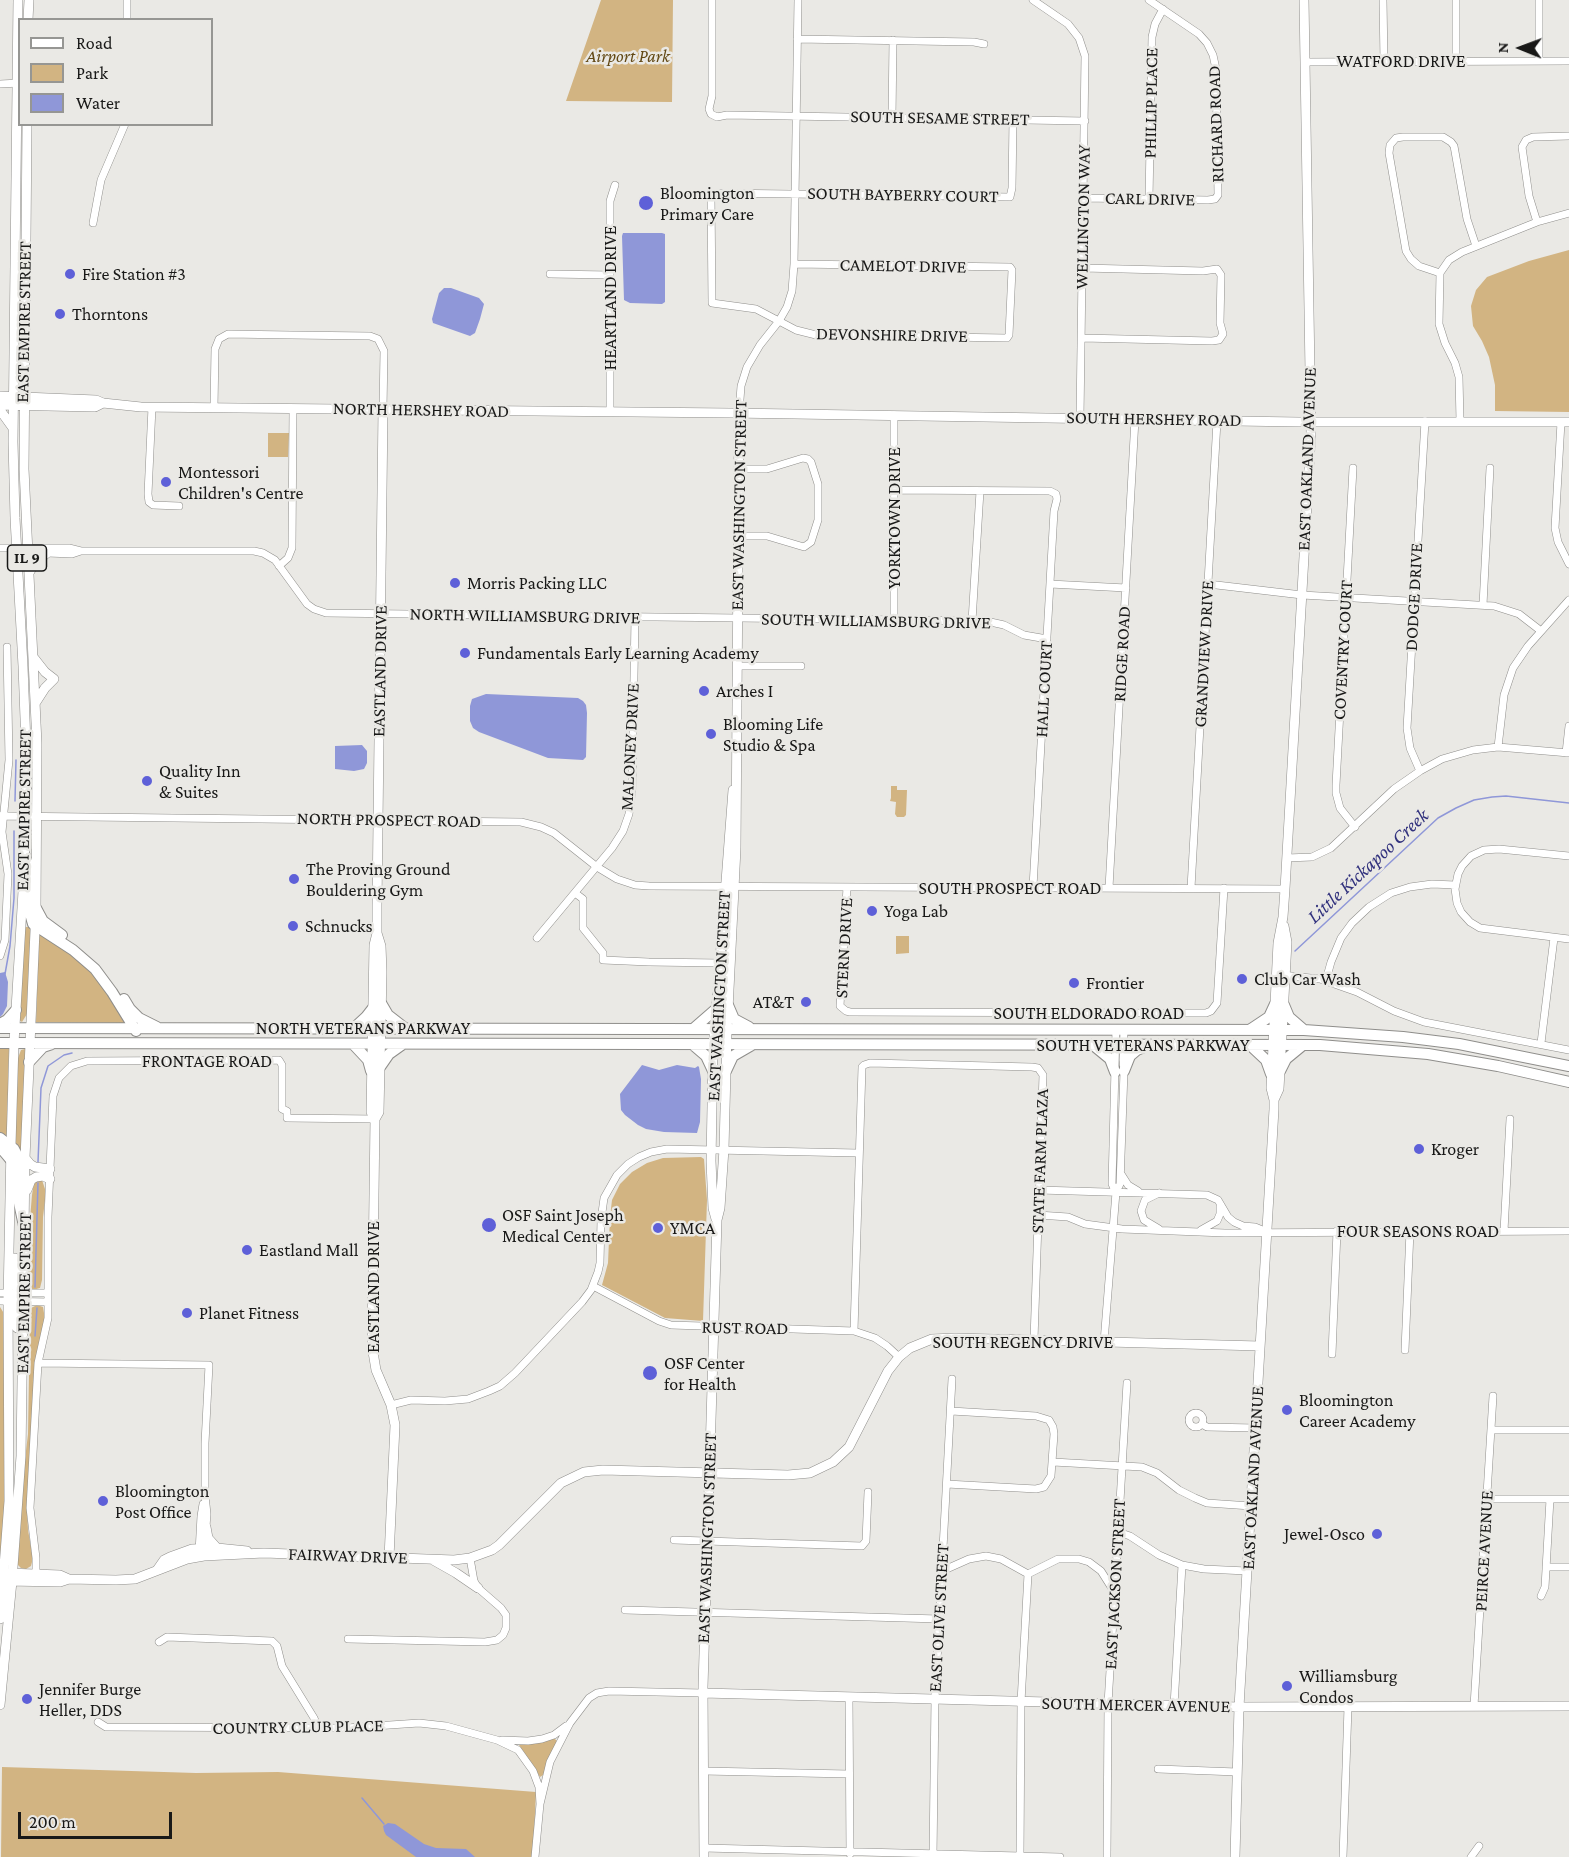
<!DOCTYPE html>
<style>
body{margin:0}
#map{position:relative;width:1569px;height:1857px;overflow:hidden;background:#eae9e5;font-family:"Crimson Pro",serif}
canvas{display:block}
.legend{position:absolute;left:18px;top:18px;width:195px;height:108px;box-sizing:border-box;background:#eae9e5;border:2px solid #969693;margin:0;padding:8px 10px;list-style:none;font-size:18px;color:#191918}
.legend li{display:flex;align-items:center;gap:12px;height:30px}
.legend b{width:30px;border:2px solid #969693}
.north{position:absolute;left:1491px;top:18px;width:60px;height:60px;-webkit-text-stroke:4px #eae9e5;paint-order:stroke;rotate:271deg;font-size:16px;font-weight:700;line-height:24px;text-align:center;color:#191918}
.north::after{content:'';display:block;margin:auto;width:21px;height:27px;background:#191918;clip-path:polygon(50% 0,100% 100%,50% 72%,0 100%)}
.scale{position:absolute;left:18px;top:1812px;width:154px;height:27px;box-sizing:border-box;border:3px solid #191918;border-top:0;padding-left:8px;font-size:18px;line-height:21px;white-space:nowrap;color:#191918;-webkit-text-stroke:4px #eae9e5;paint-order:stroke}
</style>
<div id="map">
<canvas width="1569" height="1857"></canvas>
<ul class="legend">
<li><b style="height:8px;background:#fff"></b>Road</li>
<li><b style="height:16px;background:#d2b482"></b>Park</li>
<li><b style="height:16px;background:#8f97d8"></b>Water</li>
</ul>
<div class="north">N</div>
<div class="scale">200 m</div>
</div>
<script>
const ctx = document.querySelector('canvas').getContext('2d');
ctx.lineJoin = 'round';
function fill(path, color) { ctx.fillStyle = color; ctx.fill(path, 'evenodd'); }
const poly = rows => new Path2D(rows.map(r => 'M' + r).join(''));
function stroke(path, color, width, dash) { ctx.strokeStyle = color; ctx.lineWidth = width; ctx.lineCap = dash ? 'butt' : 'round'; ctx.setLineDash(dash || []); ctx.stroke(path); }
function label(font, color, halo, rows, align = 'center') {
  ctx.font = font + ' "Crimson Pro",serif'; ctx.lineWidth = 5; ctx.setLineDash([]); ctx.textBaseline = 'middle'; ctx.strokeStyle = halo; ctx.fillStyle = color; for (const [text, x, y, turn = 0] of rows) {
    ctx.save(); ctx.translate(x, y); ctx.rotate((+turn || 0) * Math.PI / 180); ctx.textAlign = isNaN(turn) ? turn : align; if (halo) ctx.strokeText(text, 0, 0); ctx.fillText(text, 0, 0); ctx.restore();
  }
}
const green = poly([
 [601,0,673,0,672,102,566,101],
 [1569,250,1569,412,1495,411,1495,385,1489,357,1482,341,1473,326,1471,306,1476,290,1487,277,1529,261],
 [268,433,289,433,288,457,268,457],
 [891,786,897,786,897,790,907,790,906,815,904,817,897,817,895,814,896,802,890,801,891,798],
 [25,927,32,927,27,1014,22,1022,19,1020],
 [39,934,62,946,100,979,125,1023,36,1022],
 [896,936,909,936,909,953,896,954],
 [0,1048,9,1049,7,1136,0,1132],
 [25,1049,26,1050,23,1151,20,1150,14,1140,18,1058,21,1050],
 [701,1157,704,1159,707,1200,703,1321,665,1318,602,1285,608,1263,610,1217,612,1200,620,1184,632,1172,647,1163,663,1158],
 [42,1180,46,1192,43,1217,42,1280,40,1288,33,1290,29,1287,27,1282,27,1255,32,1195,34,1182],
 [37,1305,43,1307,45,1319,35,1362,27,1505,28,1530,33,1558,31,1566,26,1569,21,1568,18,1565,18,1558,24,1468,28,1434,30,1316,31,1308],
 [0,1307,5,1315,6,1504,0,1566],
 [554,1738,557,1741,543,1775,540,1777,519,1745],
 [2,1767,196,1773,278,1772,536,1792,533,1857,1,1857]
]);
const water = poly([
 [623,233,662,233,665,234,665,302,662,304,630,303,624,300,622,236],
 [444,288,451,288,479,298,484,304,480,319,475,333,470,336,433,323,432,319,439,293],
 [486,694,578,698,583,701,586,705,587,713,586,757,583,760,548,758,479,732,473,728,470,721,470,706,472,699],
 [362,745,367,751,367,763,364,769,354,771,335,769,335,746],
 [5,972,8,982,7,1006,3,1014,0,1017,0,973],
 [642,1065,659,1070,677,1065,695,1068,698,1066,699,1067,701,1079,700,1122,697,1133,664,1132,646,1129,638,1125,625,1115,621,1110,620,1094],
 [388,1823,395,1824,424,1844,436,1848,466,1849,475,1857,416,1857,386,1835,384,1831,383,1826]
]);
const stream = poly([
 [15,801,16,760],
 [1295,951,1438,818,1456,808,1474,800,1492,797,1506,796,1569,803],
 [5,974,10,946,14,898,14,831],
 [38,1162,41,1088,48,1066,64,1055,72,1053],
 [35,1287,38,1183],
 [35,1336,37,1308],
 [362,1798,384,1824]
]);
const minor = poly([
 [127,0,127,20],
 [712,0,712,96,709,109,711,114,717,117,727,115,1085,121],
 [1033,0,1068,24,1079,38,1085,56,1080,418],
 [1383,0,1384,62],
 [797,39,974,42,984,44],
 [1456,61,1456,0],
 [1539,61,1539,0],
 [1305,62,1569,61],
 [0,84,20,83],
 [892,118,893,40],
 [1083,198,1208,200,1215,199,1218,195,1216,69,1213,55,1207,43,1199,34,1149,0],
 [1149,199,1152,37,1155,24,1163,9],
 [1537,222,1529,196,1522,147,1526,140,1533,137,1569,136],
 [93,223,101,180,125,124],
 [794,264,1010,267,1012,270,1009,335,1007,338,816,335,796,330,756,309,712,303,711,196,713,193,717,193,1010,197,1012,188,1013,119],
 [1440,273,1419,266,1411,259,1406,251,1389,153,1390,145,1396,138,1403,137,1443,137,1451,142,1454,146,1467,219,1476,246],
 [550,274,610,275],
 [1082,338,1212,341,1219,340,1223,334,1220,323,1221,275,1217,269,1203,271,1083,268],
 [152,407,148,494,149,502,153,505,179,506],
 [214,408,215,349,219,339,228,334,291,335,370,336,378,339,384,351,383,409],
 [610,412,610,201,615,185],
 [739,413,741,386,747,367,760,345,779,321,787,307,792,291,794,264,798,0],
 [1460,421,1459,377,1455,363,1445,343,1439,324,1440,273,1449,260,1462,252,1537,222,1569,213],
 [1561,422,1555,528,1558,542,1569,564],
 [1353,468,1336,785,1336,793,1340,808,1355,827],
 [739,469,767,469,803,458,808,459,811,462,818,484,818,520,811,542,804,547,767,536,739,536],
 [894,490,1050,491,1056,494,1057,499,1054,511,1033,887],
 [0,548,69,548,81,551,254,551,263,553,275,560,307,604,314,609,326,613,986,621,1004,625,1024,635,1047,639],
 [24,552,72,554,81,551],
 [279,566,288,558,292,548,293,409],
 [1050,584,1126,588],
 [1208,584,1302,595,1494,606,1519,614,1541,631],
 [1483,605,1490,468],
 [894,620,894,415],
 [972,621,980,491],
 [738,666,801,666],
 [1498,747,1504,695,1513,668,1528,646,1569,600],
 [1566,753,1569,726],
 [1420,771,1410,748,1407,728,1425,421],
 [0,816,521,822,541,827,554,833,597,867,617,879,635,885,649,886,1285,889],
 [1569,856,1499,849,1484,850,1471,856,1462,866,1458,874,1455,889,1457,903,1461,912,1470,922,1480,928,1569,939],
 [1287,858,1312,857,1331,848,1394,789,1420,771,1442,759,1473,750,1498,747,1569,753],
 [847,887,840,1006,846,1011,850,1012,1158,1013,1206,1013,1211,1011,1217,1003,1224,888],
 [1109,888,1135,419],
 [1191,888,1217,421],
 [575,893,583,899,583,928,603,953,603,960,649,962,720,963],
 [537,938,612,848,623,831,629,814,632,791,635,618],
 [0,956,5,940,8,874,2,832,9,760,7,647],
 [1282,975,1320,979,1357,992,1394,1011,1424,1022,1569,1050],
 [1326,980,1331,962,1341,938,1352,923,1369,907,1391,893,1410,887,1432,884,1455,885],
 [1541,1043,1554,938],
 [1121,1174,1128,1185,1138,1191],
 [1039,1190,1207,1195,1218,1200,1228,1217,1234,1222,1243,1226,1255,1227,1267,1232],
 [1116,1192,1112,1184,1116,1029],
 [1038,1215,1068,1217,1085,1224,1122,1229,1225,1233,1569,1231],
 [1159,1229,1144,1220,1141,1211,1145,1200,1159,1193],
 [1201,1230,1217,1221,1220,1214,1220,1206],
 [1504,1231,1510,1119],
 [593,1286,659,1321,671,1325,854,1331,875,1338,887,1346,899,1357],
 [0,1293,48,1293],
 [0,1301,48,1302],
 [854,1331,862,1067,864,1065,870,1063,1032,1067,1038,1068,1043,1075,1034,1340],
 [1104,1342,1116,1192,1120,1184,1124,1071,1123,1060,1124,1029],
 [1405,1350,1410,1231],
 [1332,1354,1337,1231],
 [38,1363,209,1365,205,1443,205,1495,207,1514,204,1552],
 [391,1405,411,1400,445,1401,468,1399,489,1391,500,1386,515,1373,582,1302,591,1290,598,1272,600,1263,601,1220,604,1198,617,1175,628,1164,639,1157,651,1152,667,1149,858,1153],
 '1189 1420a7 7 0 1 1 14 0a7 7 0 1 1-14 0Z',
 [1202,1424,1207,1427,1255,1428],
 [1491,1430,1569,1430],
 [1053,1462,1142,1467,1157,1473,1179,1490,1195,1498,1207,1503,1251,1506],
 [947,1484,1036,1489,1044,1487,1051,1476,1054,1434,1053,1427,1049,1420,1036,1416,951,1411],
 [1487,1499,1569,1499],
 [1118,1532,1130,1536,1159,1555,1182,1565,1204,1569,1247,1571],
 [674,1540,862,1546,866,1541,868,1492],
 [199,1552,201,1516,203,1504],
 [1546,1567,1569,1567],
 [942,1571,969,1559,986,1556,1001,1559,1028,1574],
 [36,1574,36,1558,30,1508,38,1363,48,1318,48,1217,53,1096,59,1078,71,1066,87,1061,279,1060,282,1065,282,1109,287,1111,287,1118,375,1119],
 [1028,1574,1058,1559,1079,1559,1089,1562,1101,1571,1113,1590],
 [1541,1596,1545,1587,1550,1499],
 [625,1610,939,1619],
 [348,1639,485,1642,497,1640,503,1635,506,1628,506,1615,501,1608,478,1588,474,1581,470,1558],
 [159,1642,167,1637,272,1641,277,1646,282,1666,314,1718,318,1728],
 [849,1697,850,1854],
 [1174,1706,1182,1565],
 [1474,1706,1493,1396],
 [98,1722,106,1727,346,1728,419,1723,446,1726,497,1740,518,1750,533,1771,539,1787,540,1804],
 [502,1740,528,1741,542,1739,554,1735,566,1726],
 [1158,1769,1237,1772],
 [703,1771,849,1774],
 [704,1848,1060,1857],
 [535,1857,540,1804,550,1762,570,1723,589,1698,597,1693,609,1691,703,1693],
 [933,1857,935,1699,952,1379],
 [1020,1857,1021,1702,1028,1574],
 [1107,1857,1108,1704,1127,1383],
 [1343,1857,1348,1707],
 [1471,1857,1479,1846]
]);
const major = poly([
 [28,20,29,0],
 [0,396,96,400,103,403,141,407,731,413,1299,422,1569,422],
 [0,405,95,407,103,403],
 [0,410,13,428],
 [29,573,35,563,47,553],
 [34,658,45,672,54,679,45,688,36,702],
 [377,933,374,945,371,1112,375,1119,372,1346,376,1370,391,1405,395,1425,389,1558],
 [1274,1100,1279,1089,1287,942,1284,926],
 [375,1119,379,1112,382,972,381,946,377,933,377,905,383,409],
 [25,1158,30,1164,35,1167,50,1169],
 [27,1190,31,1180,36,1177,43,1176,50,1179],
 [716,1219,713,1208,711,1161,713,1051,733,790],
 [15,1258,17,1288,22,1300],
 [10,1295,16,1308,17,1328],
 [206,1527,208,1538,217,1548],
 [433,1560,456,1573,478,1588],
 [157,1570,164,1560,170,1557,192,1549,217,1548,247,1551],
 [8,1573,60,1575,69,1579],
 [8,1581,60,1582,69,1579,116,1580,135,1579,187,1559,204,1556,264,1553,454,1560,470,1558,492,1550,499,1545,561,1483,584,1472,603,1470,788,1475,810,1473,833,1462,849,1447,888,1371,899,1357,910,1348,932,1339,955,1338,1260,1346],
 [0,1619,9,1501,8,1302,11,1145,14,1043,24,874,27,771,23,666,15,518,13,442,18,0],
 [703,1693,1239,1707,1569,1706],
 [0,1705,12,1581,21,1456,25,1158,36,908,37,744,24,469,27,124],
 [704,1857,703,1687,717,1220,720,1208,724,1149,727,1030,736,848,739,413],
 [1235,1857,1239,1707,1274,1109,1274,1100,1271,1088,1275,1004,1278,943,1283,917,1285,889,1311,434,1304,0]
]);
const highway = poly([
 [25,856,30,869,29,910,33,924,73,950,95,969,112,992,136,1031],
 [36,908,43,921,62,935],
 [124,999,130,1009,139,1018,157,1027],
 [381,1003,388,1015,406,1029],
 [728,1005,734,1019,749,1027],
 [1284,1005,1289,1017,1304,1030],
 [0,1024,7,1020,16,1010],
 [0,1028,1304,1030,1403,1037,1459,1044,1569,1066],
 [353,1029,366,1017,373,1008],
 [693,1029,716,1009],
 [1251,1029,1269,1017,1275,1004],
 [0,1043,1320,1045,1428,1054,1498,1066,1569,1082],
 [353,1044,368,1060,371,1071],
 [692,1044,706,1056,713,1071],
 [1093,1045,1110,1059,1115,1072],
 [1250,1045,1266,1060,1271,1074],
 [29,1062,43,1047,52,1044],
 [380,1067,389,1054,403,1044],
 [726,1071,733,1056,752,1045],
 [1124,1071,1130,1056,1137,1050,1147,1046],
 [1280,1071,1286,1059,1303,1045],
 [0,1138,14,1149,18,1157,18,1198,24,1226],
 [0,1147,11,1160]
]);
const markers = [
 [646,203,8,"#5e60d8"],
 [70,274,6,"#5e60d8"],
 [60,314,6,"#5e60d8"],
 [166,482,6,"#5e60d8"],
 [455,583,6,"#5e60d8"],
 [465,653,6,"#5e60d8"],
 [704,691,6,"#5e60d8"],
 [711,734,6,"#5e60d8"],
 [147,781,6,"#5e60d8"],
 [294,879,6,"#5e60d8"],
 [872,911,6,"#5e60d8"],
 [293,926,6,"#5e60d8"],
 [1242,979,6,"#5e60d8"],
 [1074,983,6,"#5e60d8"],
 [806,1002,6,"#5e60d8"],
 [1419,1149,6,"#5e60d8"],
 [489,1225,8,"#5e60d8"],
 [658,1228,6,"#5e60d8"],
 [247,1250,6,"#5e60d8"],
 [187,1313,6,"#5e60d8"],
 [650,1373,8,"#5e60d8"],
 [1287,1410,6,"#5e60d8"],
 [103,1501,6,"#5e60d8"],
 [1377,1534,6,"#5e60d8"],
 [1287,1686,6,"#5e60d8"],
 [27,1699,6,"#5e60d8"]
];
const shields = [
 [27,558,39]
];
const shieldNames = [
 ["IL 9",27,558]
];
const parkNames = [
 ["Airport Park",628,56]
];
const streetNames = [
 ["WATFORD DRIVE",1401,61],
 ["PHILLIP PLACE",1151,103,-89],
 ["SOUTH SESAME STREET",940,118,1],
 ["RICHARD ROAD",1216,124,-92],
 ["SOUTH BAYBERRY COURT",903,195,1],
 ["CARL DRIVE",1150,199,1],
 ["WELLINGTON WAY",1083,217,-89],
 ["CAMELOT DRIVE",903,266,1],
 ["HEARTLAND DRIVE",610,298,-90],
 ["EAST EMPIRE STREET",24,322,-89],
 ["DEVONSHIRE DRIVE",892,335,1],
 ["NORTH HERSHEY ROAD",421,410,1],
 ["SOUTH HERSHEY ROAD",1154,419,1],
 ["EAST OAKLAND AVENUE",1307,459,-88],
 ["EAST WASHINGTON STREET",739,505,-89],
 ["YORKTOWN DRIVE",894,518,-90],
 ["DODGE DRIVE",1414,597,-87],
 ["NORTH WILLIAMSBURG DRIVE",525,616,1],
 ["SOUTH WILLIAMSBURG DRIVE",876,621,1],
 ["COVENTRY COURT",1343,650,-87],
 ["RIDGE ROAD",1122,654,-87],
 ["GRANDVIEW DRIVE",1204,654,-87],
 ["EASTLAND DRIVE",380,671,-89],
 ["HALL COURT",1044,689,-87],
 ["MALONEY DRIVE",630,747,-87],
 ["EAST EMPIRE STREET",24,810,-89],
 ["NORTH PROSPECT ROAD",389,820,1],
 ["SOUTH PROSPECT ROAD",1010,888],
 ["STERN DRIVE",844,948,-87],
 ["EAST WASHINGTON STREET",719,996,-87],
 ["SOUTH ELDORADO ROAD",1089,1013],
 ["NORTH VETERANS PARKWAY",363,1028],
 ["SOUTH VETERANS PARKWAY",1143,1045],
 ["FRONTAGE ROAD",207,1061],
 ["STATE FARM PLAZA",1040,1161,-88],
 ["FOUR SEASONS ROAD",1418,1231],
 ["EASTLAND DRIVE",373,1287,-90],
 ["EAST EMPIRE STREET",24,1293,-89],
 ["RUST ROAD",745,1328,1],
 ["SOUTH REGENCY DRIVE",1023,1342],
 ["EAST OAKLAND AVENUE",1253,1478,-87],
 ["EAST WASHINGTON STREET",707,1538,-88],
 ["PEIRCE AVENUE",1484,1551,-87],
 ["FAIRWAY DRIVE",348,1556,2],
 ["EAST JACKSON STREET",1115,1584,-87],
 ["EAST OLIVE STREET",939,1618,-87],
 ["SOUTH MERCER AVENUE",1136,1705,1],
 ["COUNTRY CLUB PLACE",298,1727,-1]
];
const poiNames = [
 ["Bloomington",660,193],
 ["Primary Care",660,214],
 ["Fire Station #3",82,274],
 ["Thorntons",72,314],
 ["Montessori",178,472],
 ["Children's Centre",178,493],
 ["Morris Packing LLC",467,583],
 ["Fundamentals Early Learning Academy",477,653],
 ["Arches I",716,691],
 ["Blooming Life",723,724],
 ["Studio & Spa",723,745],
 ["Quality Inn",159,771],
 ["& Suites",159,792],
 ["The Proving Ground",306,869],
 ["Bouldering Gym",306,890],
 ["Yoga Lab",884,911],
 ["Schnucks",305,926],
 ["Club Car Wash",1254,979],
 ["Frontier",1086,983],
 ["AT&T",794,1002,"right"],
 ["Kroger",1431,1149],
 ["OSF Saint Joseph",502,1215],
 ["Medical Center",502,1236],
 ["YMCA",670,1228],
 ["Eastland Mall",259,1250],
 ["Planet Fitness",199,1313],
 ["OSF Center",664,1363],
 ["for Health",664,1384],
 ["Bloomington",1299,1400],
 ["Career Academy",1299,1421],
 ["Bloomington",115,1491],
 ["Post Office",115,1512],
 ["Jewel-Osco",1365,1534,"right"],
 ["Williamsburg",1299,1676],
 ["Condos",1299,1697],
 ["Jennifer Burge",39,1689],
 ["Heller, DDS",39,1710]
];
const waterNames = [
 ["Little Kickapoo Creek",1368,866,-43]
];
fill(green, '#d2b482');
fill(water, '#8f97d8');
stroke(stream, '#8f97d8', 1.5);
stroke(minor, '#8f8e8b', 8);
stroke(major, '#8f8e8b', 10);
stroke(highway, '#8f8e8b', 12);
stroke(minor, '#fff', 7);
stroke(major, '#fff', 9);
stroke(highway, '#fff', 10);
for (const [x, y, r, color] of markers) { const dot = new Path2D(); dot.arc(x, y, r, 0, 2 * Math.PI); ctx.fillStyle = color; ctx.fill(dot); stroke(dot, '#eae9e5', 2); }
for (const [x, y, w] of shields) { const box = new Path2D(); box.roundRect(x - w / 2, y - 13, w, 26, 4.5); ctx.fillStyle = '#eae9e5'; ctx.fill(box); stroke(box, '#191918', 1.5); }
label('bold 16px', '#191918', null, shieldNames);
label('italic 18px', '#624814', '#eae9e5', parkNames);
label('18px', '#191918', '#eae9e5', streetNames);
label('18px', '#191918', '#eae9e5', poiNames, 'left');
label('italic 20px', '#31317d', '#eae9e5', waterNames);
</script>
